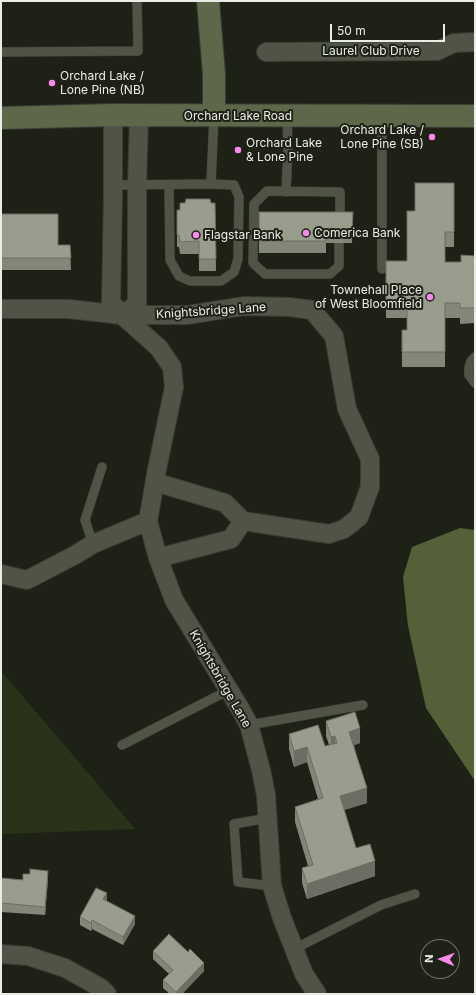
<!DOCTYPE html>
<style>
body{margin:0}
#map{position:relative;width:476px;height:995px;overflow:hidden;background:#1e2216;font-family:Inter,sans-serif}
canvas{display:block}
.frame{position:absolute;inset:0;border:2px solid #eaede5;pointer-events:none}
.north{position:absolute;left:420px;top:939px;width:40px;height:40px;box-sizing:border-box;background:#1e2216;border:1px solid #707369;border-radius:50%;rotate:272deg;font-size:11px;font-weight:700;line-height:16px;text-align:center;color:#eaede5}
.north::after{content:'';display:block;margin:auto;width:14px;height:18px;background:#f888ea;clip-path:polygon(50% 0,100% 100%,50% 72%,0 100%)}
.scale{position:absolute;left:330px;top:24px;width:115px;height:18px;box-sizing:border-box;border:2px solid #eaede5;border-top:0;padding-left:5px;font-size:12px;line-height:14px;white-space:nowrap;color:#eaede5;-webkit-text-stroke:3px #1e2216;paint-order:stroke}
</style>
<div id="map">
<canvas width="476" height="995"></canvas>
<div class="frame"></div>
<div class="north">N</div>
<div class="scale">50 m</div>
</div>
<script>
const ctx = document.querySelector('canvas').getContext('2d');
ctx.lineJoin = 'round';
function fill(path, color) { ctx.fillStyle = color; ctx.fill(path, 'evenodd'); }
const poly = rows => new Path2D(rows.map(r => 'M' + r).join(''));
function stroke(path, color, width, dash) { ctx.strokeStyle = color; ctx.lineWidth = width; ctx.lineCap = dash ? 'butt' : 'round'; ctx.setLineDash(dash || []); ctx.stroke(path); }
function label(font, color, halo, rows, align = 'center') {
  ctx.font = font + ' Inter,sans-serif'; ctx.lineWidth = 4; ctx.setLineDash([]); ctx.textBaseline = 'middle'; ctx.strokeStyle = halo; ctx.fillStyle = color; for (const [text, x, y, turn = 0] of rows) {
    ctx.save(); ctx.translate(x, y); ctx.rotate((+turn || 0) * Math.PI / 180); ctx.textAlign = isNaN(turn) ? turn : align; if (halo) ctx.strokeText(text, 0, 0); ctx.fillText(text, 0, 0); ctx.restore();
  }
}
const green = poly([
 [1,671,83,767,135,829,1,834]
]);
const water = poly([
 [460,528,475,530,475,781,426,708,408,626,403,577,412,547]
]);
const lane = poly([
 [1,52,138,51,137,1],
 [113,185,211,184,214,116],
 [169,185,170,260,179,276,190,281,221,281,234,272,238,259,239,197,234,185,211,184],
 [286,192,288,149,287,116],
 [339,243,339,266,330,274,265,274,253,263,254,204,267,191,340,192,340,224],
 [382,269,382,116],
 [475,357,471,361,469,368,469,375,475,383],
 [93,544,85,520,102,467],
 [249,725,363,705],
 [122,745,229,690],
 [268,818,234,824,238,882,272,886],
 [294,949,381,905,415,894]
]);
const street = poly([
 [266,52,437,51,454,43,475,42],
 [113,115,113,196,111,302,122,315,159,348,172,367,174,387,157,469,148,521,158,558,174,600,241,710,249,725,261,770,266,795,272,886,282,918,304,974,317,994],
 [1,309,69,309,122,315,188,315,244,306,289,307,312,310,334,336,347,409,370,459,370,487,359,517,344,529,329,534,243,521,225,503,155,482],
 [122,315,137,304,137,186,139,116],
 [158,558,231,539,243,521],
 [1,574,27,580,75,555,93,544,148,521],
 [1,954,28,956,65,968,101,988,107,994]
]);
const secondary = poly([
 [208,1,214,74,214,116],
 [1,118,113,115,475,116]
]);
const wall = poly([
 [454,183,454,247,445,247,445,262,461,262,475,256,475,323,460,324,460,318,445,318,445,367,402,367,402,330,407,330,407,318,386,318,386,261,407,261,415,211],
 [211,203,215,203,216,271,199,271,199,254,180,254,179,247,177,247,177,210,180,210],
 [259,212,353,212,352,243,326,243,326,253,259,253],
 [1,214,58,245,70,245,71,270,1,270],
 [326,721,360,743,354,745,367,803,344,810,356,848,375,876,307,899,302,883,302,868,308,866,295,822,295,807,318,799,307,762,294,767,289,749,289,734,325,746,329,745,326,736],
 [48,879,45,915,1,912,1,882,23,880],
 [107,901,135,924,123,945,92,929,91,931,80,925,80,917],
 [153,951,204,971,182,994,170,994,163,988,163,980,169,974,153,959]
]);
const shadedWall = poly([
 [360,728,360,743,349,747,349,732],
 [335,736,335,752,331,753,331,737],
 [307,747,307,762,294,767,294,751],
 [367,788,367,803,340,811,340,796],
 [375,861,375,876,307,899,307,884],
 [48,871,48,879,45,915,45,907],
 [107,893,107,902,103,899],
 [135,916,135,924,123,945,123,937],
 [92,920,92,929,91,931,91,923],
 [204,963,204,971,182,994,176,994,176,992]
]);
const building = poly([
 [415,183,454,183,454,232,445,232,445,262,461,262,461,255,475,256,475,308,460,308,460,303,445,303,445,352,402,352,402,330,407,330,407,303,386,303,386,261,407,261,407,211,415,211,415,183],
 [186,199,210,199,211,203,215,203,216,259,199,259,199,241,180,242,179,235,177,235,177,210,180,210,180,203,185,203,186,199],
 [259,212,353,212,352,231,326,231,326,241,259,241,259,212],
 [1,214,58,214,58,245,70,245,71,258,1,258,1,214],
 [355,712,360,728,349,732,367,788,340,796,356,848,370,844,375,861,307,884,302,868,313,865,295,807,323,798,307,747,294,751,289,734,318,725,325,746,337,743,335,736,331,737,326,721,355,712],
 [30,869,48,871,45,907,1,903,1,878,23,880,23,874,30,874,30,869],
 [96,888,107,893,103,899,135,916,123,937,92,920,91,923,80,917,96,888],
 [169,934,188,952,190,949,204,963,176,992,163,980,173,970,153,951,169,934]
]);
const markers = [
 [52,83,4,"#f888ea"],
 [432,137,4,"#f888ea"],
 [238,150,4,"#f888ea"],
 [306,233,4,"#f888ea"],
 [196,235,4,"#f888ea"],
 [430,297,4,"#f888ea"]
];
const streetNames = [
 ["Laurel Club Drive",371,51],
 ["Orchard Lake Road",238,116],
 ["Knightsbridge Lane",211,311,-4],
 ["Knightsbridge Lane",220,679,60]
];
const poiNames = [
 ["Orchard Lake /",60,76],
 ["Lone Pine (NB)",60,90],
 ["Orchard Lake /",424,130,"right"],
 ["Lone Pine (SB)",424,144,"right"],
 ["Orchard Lake",246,143],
 ["& Lone Pine",246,157],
 ["Comerica Bank",314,233],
 ["Flagstar Bank",204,235],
 ["Townehall Place",422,290,"right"],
 ["of West Bloomfield",422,304,"right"]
];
fill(green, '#2b321a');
fill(water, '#556039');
stroke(lane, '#3a3d35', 10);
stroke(street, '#3a3d35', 20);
stroke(secondary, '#3a3d35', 24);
stroke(lane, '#4f5446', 9);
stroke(street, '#4f5446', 18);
stroke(secondary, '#5e6749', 22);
fill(wall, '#838779');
fill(shadedWall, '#6a6e63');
fill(building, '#989d8d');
stroke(building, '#6a6e63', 1);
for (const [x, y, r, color] of markers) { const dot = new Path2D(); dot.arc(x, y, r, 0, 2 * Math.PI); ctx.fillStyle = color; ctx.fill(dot); stroke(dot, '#1e2216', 1.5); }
label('12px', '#eaede5', '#1e2216', streetNames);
label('12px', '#eaede5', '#1e2216', poiNames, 'left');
</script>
